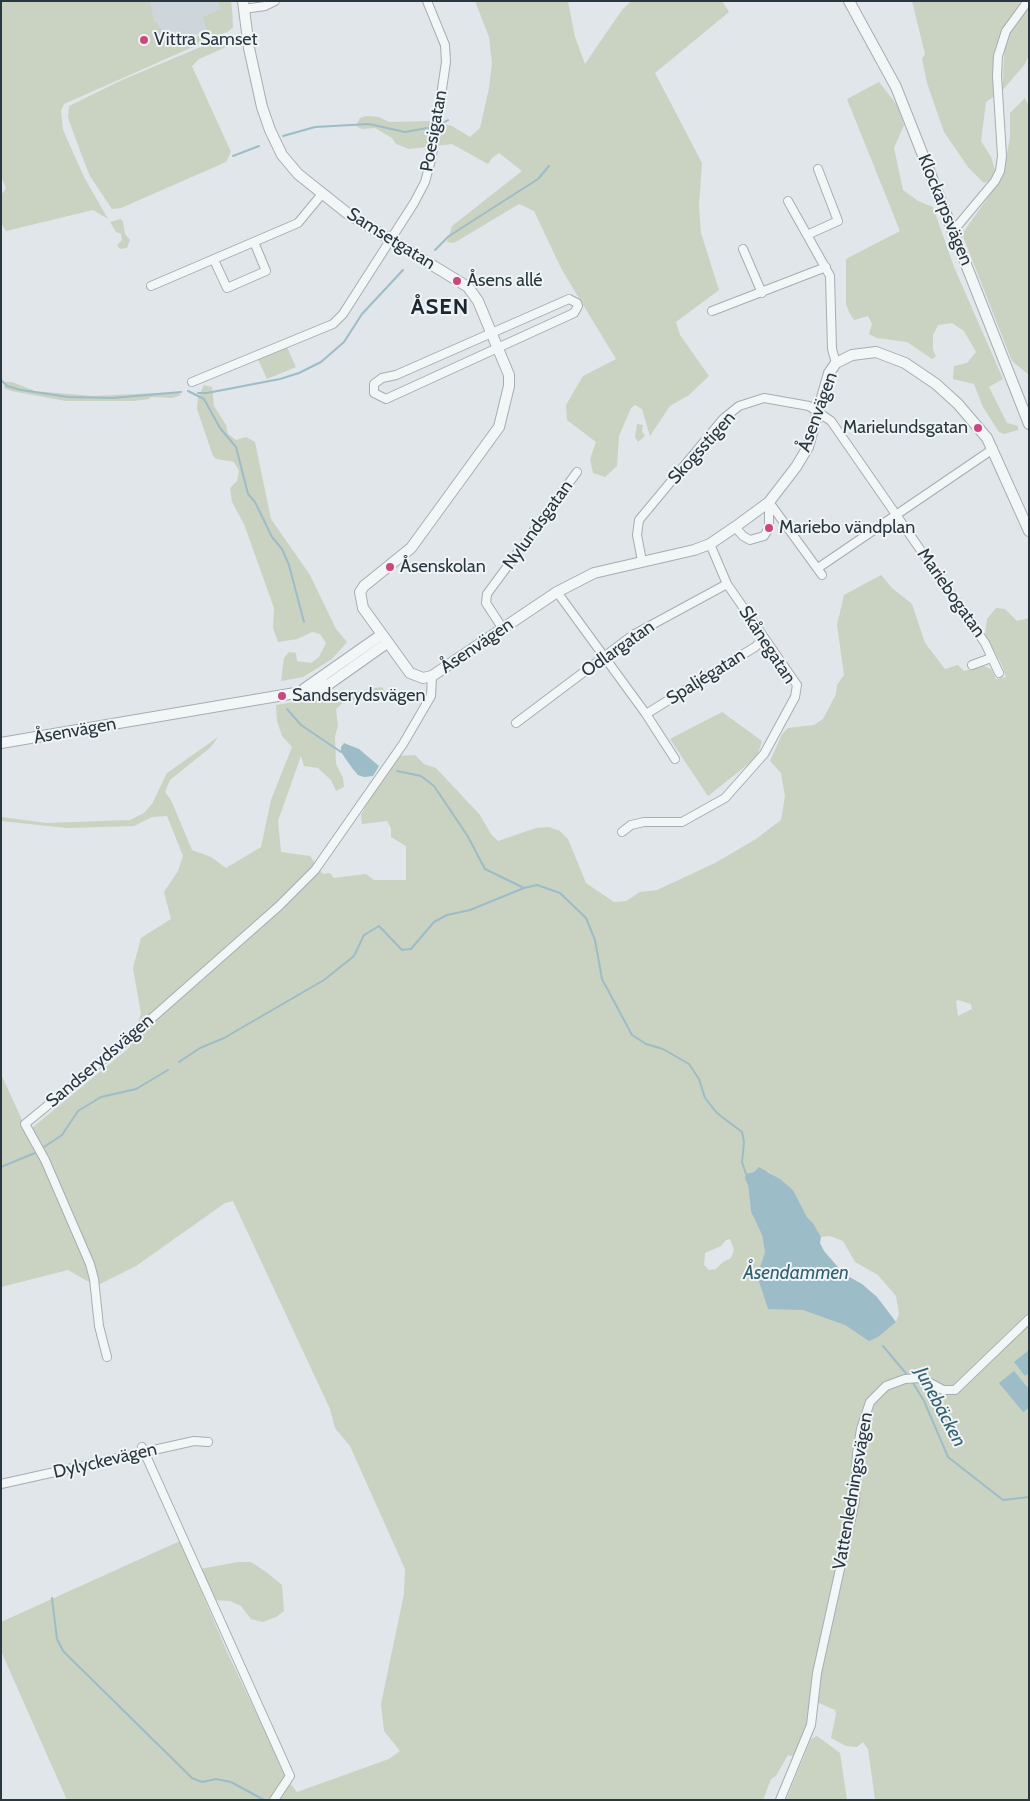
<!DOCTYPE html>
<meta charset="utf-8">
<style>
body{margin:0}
#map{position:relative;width:1030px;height:1801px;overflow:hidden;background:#e0e6e9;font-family:Cabin,sans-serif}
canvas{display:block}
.frame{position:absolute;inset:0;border:2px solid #293740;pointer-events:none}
</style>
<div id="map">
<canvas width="1030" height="1801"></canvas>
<div class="frame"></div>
</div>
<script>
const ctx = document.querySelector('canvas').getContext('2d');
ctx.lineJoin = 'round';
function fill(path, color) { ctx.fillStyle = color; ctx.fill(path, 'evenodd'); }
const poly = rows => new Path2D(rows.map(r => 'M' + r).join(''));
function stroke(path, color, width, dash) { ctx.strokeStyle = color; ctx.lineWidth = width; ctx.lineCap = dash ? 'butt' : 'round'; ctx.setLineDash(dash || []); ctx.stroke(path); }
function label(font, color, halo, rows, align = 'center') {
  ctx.font = font + ' Cabin,sans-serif'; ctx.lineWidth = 4; ctx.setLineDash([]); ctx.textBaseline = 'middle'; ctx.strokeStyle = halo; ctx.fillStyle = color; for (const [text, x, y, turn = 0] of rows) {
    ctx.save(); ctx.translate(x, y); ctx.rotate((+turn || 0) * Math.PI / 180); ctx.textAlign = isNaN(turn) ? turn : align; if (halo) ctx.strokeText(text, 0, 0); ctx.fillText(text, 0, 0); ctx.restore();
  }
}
const built = poly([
 [87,1,231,1,233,18,109,75]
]);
const green = poly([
 [1,1,150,1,154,22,156,22,172,47,207,32,203,17,221,9,217,1,231,1,233,27,229,31,64,104,61,111,63,130,84,177,108,219,93,210,6,231,1,223,1,195,6,188,1,177],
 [475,1,568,1,575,37,585,64,622,10,631,1,722,1,729,12,655,73,702,163,699,206,701,233,719,290,676,322,680,335,709,376,689,395,670,406,650,436,642,409,635,405,631,408,619,436,617,466,605,477,593,473,590,459,596,442,567,420,566,405,583,376,616,359,562,270,534,211,519,204,454,243,447,242,452,226,522,171,499,153,492,158,488,164,452,144,409,149,396,144,392,138,375,128,362,129,356,126,360,118,366,116,379,117,389,122,431,121,452,126,470,137,480,128,489,88,492,63,489,37],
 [912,1,1024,1,1003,30,996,49,995,96,986,102,981,141,991,157,995,170,990,180,984,183,968,167,944,132,927,83,922,59,925,54],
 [1029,8,1029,55,1025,64,1002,91,1005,41,1012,27],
 [215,41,224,41,226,47,199,59,192,66,231,152,226,162,121,208,112,209,90,176,84,161,68,118,69,106,122,80],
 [879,82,897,105,904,125,894,148,903,190,918,201,933,207,954,267,1003,379,989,387,1007,423,1018,426,1018,430,1004,434,999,432,983,407,974,384,953,379,954,366,967,363,976,352,964,331,952,323,938,325,933,335,933,350,936,356,932,359,907,342,877,338,869,334,872,324,868,316,854,320,849,312,846,304,846,259,900,231,847,99],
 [1025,98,1029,106,1029,375,1012,361,962,234,1002,178,1010,138,1010,113],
 [121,219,123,222,125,234,130,240,127,248,120,249,117,245,122,240,121,234,116,232,110,222],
 [286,345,296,367,267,379,257,357],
 [5,382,12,382,35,391,92,396,178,392,181,395,172,398,151,397,149,399,133,401,66,401,11,391,4,388],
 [204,385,212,387,214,406,226,425,228,434,236,440,246,437,255,442,271,519,310,575,336,629,347,642,332,659,303,677,281,681,284,658,289,652,296,653,297,661,311,663,319,657,326,643,320,634,312,632,297,639,278,642,273,628,274,608,244,524,232,502,230,488,237,481,239,471,234,462,217,459,213,456,197,409,198,398],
 [637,424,643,425,642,431,645,436,638,442,635,437],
 [881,575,892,588,912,604,925,643,945,669,958,665,964,671,984,666,991,669,996,679,1006,677,1002,665,985,635,987,619,996,608,1005,609,1017,621,1029,618,1029,1800,875,1800,868,1749,863,1742,857,1747,846,1746,831,1738,836,1714,835,1710,819,1703,811,1709,809,1723,796,1757,788,1755,776,1776,771,1779,763,1800,67,1800,1,1651,1,1622,180,1541,227,1652,289,1782,297,1792,389,1759,400,1751,384,1731,381,1704,404,1594,405,1569,350,1446,335,1428,330,1409,233,1201,225,1203,136,1266,96,1286,68,1270,1,1287,1,1074,22,1120,33,1127,129,1048,141,1014,133,968,141,938,171,919,164,892,178,871,183,856,167,816,152,817,134,826,67,828,1,821,1,817,47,823,130,820,144,813,152,804,167,773,218,737,211,747,170,780,165,792,171,800,192,850,211,857,226,868,261,847,271,800,292,747,282,736,277,721,276,705,382,687,386,693,376,701,346,700,336,709,338,726,335,736,336,764,343,778,344,787,336,791,331,780,318,768,304,766,301,756,278,821,281,852,310,856,323,874,330,873,334,878,366,874,374,880,406,880,406,846,391,837,391,828,387,821,362,824,361,815,385,771,399,756,415,755,424,764,436,768,480,815,491,834,498,841,536,828,549,827,560,831,568,839,586,883,614,902,626,901,640,892,657,890,715,863,756,839,781,820,785,796,781,773,770,761,782,734,788,728,814,725,823,719,836,694,837,685,844,675,837,625,844,595],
 [958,1000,971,1004,972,1009,958,1016,956,1001],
 [768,1171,793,1190,807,1217,813,1223,821,1237,830,1236,843,1241,855,1262,878,1275,896,1296,899,1314,896,1322,796,1309,768,1309,757,1276,765,1252,762,1235,751,1212,748,1185],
 [730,1239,734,1250,731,1258,723,1262,716,1269,709,1270,704,1265,705,1253,721,1246,726,1240],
 [722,712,762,741,757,757,708,796,670,739],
 [238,1562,251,1562,266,1572,282,1585,284,1611,276,1617,263,1622,251,1619,241,1606,230,1601,213,1600,200,1569],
 [817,1736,840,1753,847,1800,786,1800,811,1739]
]);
const water = poly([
 [344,743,359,749,379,766,373,776,364,777,358,775,352,768,341,752,341,747],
 [759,1167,780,1179,793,1190,807,1217,813,1223,821,1237,820,1243,824,1251,844,1274,862,1284,877,1297,896,1322,878,1337,869,1341,845,1325,803,1310,768,1309,757,1276,765,1252,762,1235,751,1212,748,1185,745,1179,746,1174,754,1172],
 [1029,1350,1029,1373,1025,1376,1014,1362],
 [1014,1371,1029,1389,1029,1408,1023,1412,999,1383]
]);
const stream = poly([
 [440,125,448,120],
 [283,136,315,127,369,124,405,132,433,127],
 [233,156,259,146],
 [435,250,449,236,538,179,549,166],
 [1,380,7,386,21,390,68,397,113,398,181,392],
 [188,391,204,399,220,428,236,447,248,494,255,502,272,537,282,549,289,565,304,622],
 [198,393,207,393,280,379,299,373,321,362,344,342,362,314,403,270],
 [287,709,301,725,341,752],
 [397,771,421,776,434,786,467,835,485,869,524,888,537,885,560,893,586,918,595,940,602,979,632,1035,646,1044,663,1049,689,1064,699,1079,705,1098,717,1113,742,1132,744,1142,742,1162,746,1174],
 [179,1062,200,1048,224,1038,324,980,354,956,364,935,379,926,402,950,411,949,434,922,447,915,470,910,524,888],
 [44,1147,62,1135,78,1111,101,1097,136,1089,168,1070],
 [1,1167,35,1153],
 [883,1346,909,1377],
 [912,1381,924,1401,948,1457,1003,1500,1029,1497],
 [52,1598,57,1639,63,1651,192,1778,202,1782,216,1779,231,1782,264,1800]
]);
const minor = poly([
 [244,9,265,6,275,1],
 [788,201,830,276,832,349,836,363],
 [954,230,995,181,1000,171,1002,156,997,76,998,56,1006,31,1028,1],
 [807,235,838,221,818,169],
 [743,249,762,293],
 [214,260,227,288,266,271,254,242],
 [151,286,298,223,322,194],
 [569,299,577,303,578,306,574,313,386,399,374,393,374,384,382,378,396,375,569,299],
 [712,311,826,267],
 [192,382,333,324,343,314,414,203,425,182,432,156,446,62,445,45,427,1],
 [769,502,822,575],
 [735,527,743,536,750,540,764,536,769,528,769,504],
 [642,561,637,535,639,520,723,419,739,406,764,398,809,406,831,421,863,467,985,643,999,673],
 [818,568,993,449],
 [557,592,646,714,675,759],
 [503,629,486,603,487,594,577,472],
 [972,665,991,658],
 [646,714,755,647,764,639],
 [516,723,633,635,727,584],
 [622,832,631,825,644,822,682,822,725,798,764,754,795,697,797,685,727,584,710,544],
 [107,1357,99,1326,94,1279,90,1264,45,1160,25,1124,126,1041,279,906,315,870,403,744,431,696,432,676],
 [142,1447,290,1776,274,1800],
 [1,1484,194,1441,208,1442],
 [780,1800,811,1725,817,1673,855,1501,857,1453,861,1429,870,1402,886,1386,905,1379,921,1378,943,1390,955,1390,1029,1319]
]);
const tertiary = poly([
 [243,1,249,48,262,107,270,130,282,155,298,174,347,213,468,287,478,301,509,375,509,386,499,427,411,548,364,586,360,592,363,608,410,673,423,678,432,676,557,592,594,573,694,550,710,544,735,527,769,502,796,467,808,447,829,373,836,363,852,355,876,352,905,363,936,384,958,404,987,438,1029,531],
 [849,1,896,87,1029,424],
 [304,689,381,635],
 [1,743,313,690,329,684,387,643]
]);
const markers = [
 [144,40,5,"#cb487f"],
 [457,281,5,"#cb487f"],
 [978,428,5,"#cb487f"],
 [769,528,5,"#cb487f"],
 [390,567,5,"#cb487f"],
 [282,696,5,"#cb487f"]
];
const poiNames = [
 ["Vittra Samset",154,40],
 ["Åsens allé",467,281],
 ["Marielundsgatan",968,428,"right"],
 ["Mariebo vändplan",779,528],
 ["Åsenskolan",400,567],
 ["Sandserydsvägen",292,696]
];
const streetNames = [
 ["Poesigatan",434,131,-80],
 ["Klockarpsvägen",945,210,68],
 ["Samsetgatan",391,239,32],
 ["Åsenvägen",818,412,-70],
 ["Skogsstigen",702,448,-48],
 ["Nylundsgatan",538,525,-54],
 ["Mariebogatan",951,593,55],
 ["Skånegatan",767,645,57],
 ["Åsenvägen",477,646,-34],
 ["Odlargatan",618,649,-35],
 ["Spaljégatan",706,677,-32],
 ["Åsenvägen",75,731,-10],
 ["Sandserydsvägen",100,1061,-40],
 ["Dylyckevägen",105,1461,-13],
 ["Vattenledningsvägen",853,1491,-80]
];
const waterNames = [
 ["Åsendammen",796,1273],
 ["Junebäcken",940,1407,62]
];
const districtNames = [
 ["ÅSEN",440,308]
];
fill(built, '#ced6db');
fill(green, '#cad2c2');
fill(water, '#9cbdc8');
stroke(stream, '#9cbdc8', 2);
stroke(minor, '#a5aeb3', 10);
stroke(tertiary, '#a5aeb3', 12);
stroke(minor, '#f3f6f7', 8);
stroke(tertiary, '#f3f6f7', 10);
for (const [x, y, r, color] of markers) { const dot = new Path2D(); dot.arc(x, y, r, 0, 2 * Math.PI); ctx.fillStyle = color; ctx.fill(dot); stroke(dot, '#f0f4f6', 2); }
label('18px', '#293740', '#f0f4f6', poiNames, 'left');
label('18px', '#293740', '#f0f4f6', streetNames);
label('italic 19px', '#346173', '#f0f4f6', waterNames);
ctx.letterSpacing = '1px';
label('bold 22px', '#1b2831', '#f0f4f6', districtNames);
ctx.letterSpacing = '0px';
</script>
